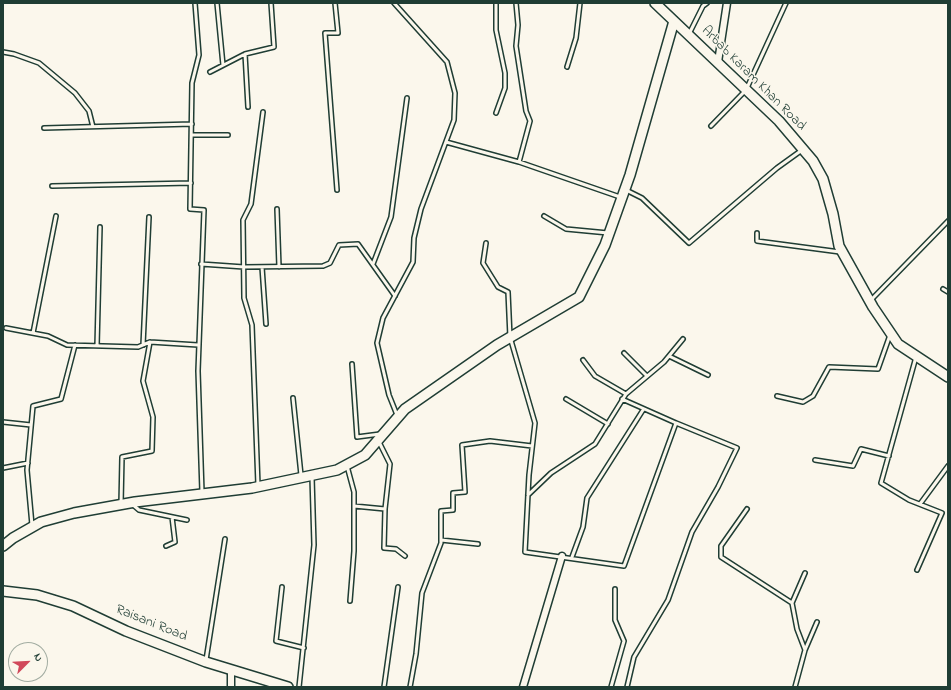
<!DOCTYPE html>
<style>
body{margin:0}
#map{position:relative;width:951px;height:690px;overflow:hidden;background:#fbf7ec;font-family:"Indie Flower",sans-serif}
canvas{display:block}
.frame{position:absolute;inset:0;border:4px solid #1f3d34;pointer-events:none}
.north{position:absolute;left:8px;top:642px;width:40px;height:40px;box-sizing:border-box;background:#fbf7ec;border:1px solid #a3ada2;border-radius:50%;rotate:66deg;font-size:11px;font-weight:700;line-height:16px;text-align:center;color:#1f3d34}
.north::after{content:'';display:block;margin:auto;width:14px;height:18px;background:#d1495b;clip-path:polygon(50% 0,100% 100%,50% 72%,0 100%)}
</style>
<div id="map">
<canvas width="951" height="690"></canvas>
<div class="frame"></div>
<div class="north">N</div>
</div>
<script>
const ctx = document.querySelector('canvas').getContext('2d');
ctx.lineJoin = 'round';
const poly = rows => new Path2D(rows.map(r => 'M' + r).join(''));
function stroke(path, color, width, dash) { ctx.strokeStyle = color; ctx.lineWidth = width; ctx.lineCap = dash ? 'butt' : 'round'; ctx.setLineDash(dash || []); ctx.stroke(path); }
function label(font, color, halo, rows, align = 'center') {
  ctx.font = font + ' "Indie Flower",sans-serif'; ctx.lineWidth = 3; ctx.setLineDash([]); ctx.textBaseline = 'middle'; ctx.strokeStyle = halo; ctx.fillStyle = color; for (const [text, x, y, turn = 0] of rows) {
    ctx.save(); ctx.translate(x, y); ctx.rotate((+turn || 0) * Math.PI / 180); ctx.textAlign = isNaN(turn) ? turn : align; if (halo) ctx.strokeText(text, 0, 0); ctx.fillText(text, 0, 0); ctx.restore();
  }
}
const lane = poly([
 [195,3,199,55,192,83,190,209,204,210,198,371,202,492],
 [217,3,223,65],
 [335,3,338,33,325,33,337,190],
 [394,3,447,62,455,93,454,120,421,209,414,238,413,262,383,318,377,343,389,395,397,415],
 [496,3,496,30,505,73,505,88,496,113],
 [516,3,518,25,516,46,526,111,530,121,519,162],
 [689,34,703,6,707,3],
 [3,52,14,54,39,63,75,93,89,111,93,127],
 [245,54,248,107],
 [567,67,576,38,580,3],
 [210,72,245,54,274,47,271,3],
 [711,126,746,90,786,3],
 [44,128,192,124],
 [192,135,228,135],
 [446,142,519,162,620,197],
 [52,186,191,183],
 [626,190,642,198,689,243,777,168,802,150],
 [277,209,279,267],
 [544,216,566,229,608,233],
 [757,233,757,241,840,252],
 [486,243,483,263,498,287,508,292,510,337,535,423,529,475,525,552,624,566,676,423,737,448,718,487,692,532,668,600,634,657,627,687],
 [201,264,244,267,323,266,330,263,339,245,358,244,395,296],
 [373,264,391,217,407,98],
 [262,267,266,324],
 [943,289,948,292],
 [871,300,948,221],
 [6,328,48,336,67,345,138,347,150,342,198,345],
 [33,333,56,216],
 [143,345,149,217],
 [97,346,100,227],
 [624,353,647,376],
 [669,356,708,375],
 [916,357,881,483,909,500,942,513,917,570],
 [583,360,595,376,626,394],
 [352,364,357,437,380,434],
 [777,396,803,402,813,396,829,367,878,369,890,335],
 [293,398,301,475],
 [566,399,608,424],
 [622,399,676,423],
 [3,422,31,425],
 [379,442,390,464,385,509,384,548,396,549,405,556],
 [815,460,853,466,861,449,889,456],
 [347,466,354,492,354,551,350,601],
 [3,468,28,463],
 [258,485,252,325,244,298,243,220,251,204,263,112],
 [528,495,551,473,595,444,626,394,664,362,683,339],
 [121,504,122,457,152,451,153,417,143,381,150,342],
 [132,504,139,510,187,520],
 [920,504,948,466],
 [354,506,385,509],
 [747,509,721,546,721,557,792,603],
 [32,525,27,470,33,406,61,399,75,345],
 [441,540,478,544],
 [166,546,175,542,172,517],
 [572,557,583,527,587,498,643,410],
 [282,587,276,641,304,648],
 [805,650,797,629,792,603,805,573],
 [206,660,225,539],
 [299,687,314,545,312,477],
 [384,687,398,587],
 [410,687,416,654,422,593,441,543,441,511,453,510,453,493,465,492,462,445,490,441,532,446],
 [611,687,624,641,615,620,615,589],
 [795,687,805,650,817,622]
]);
const street = poly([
 [718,62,727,3],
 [231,687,231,669],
 [523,687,562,556]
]);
const secondary = poly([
 [655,3,779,121,813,161,823,179,833,214,839,246,873,307,898,344,948,377],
 [3,546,13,538,41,522,74,513,135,502,252,488,337,470,365,455,405,409,497,345,579,297,605,245,630,175,674,21],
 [3,591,37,595,73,606,126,631,206,662,288,687]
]);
const streetNames = [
 ["Arbab Karam Khan Road",753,79,45],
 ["Raisani Road",151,624,22]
];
stroke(lane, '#1f3d34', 6);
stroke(street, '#1f3d34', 9);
stroke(secondary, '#1f3d34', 12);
stroke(lane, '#fbf7ec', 3);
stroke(street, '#fbf7ec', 6);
stroke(secondary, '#fbf7ec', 9);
label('14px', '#1f3d34', '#fbf7ec', streetNames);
</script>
